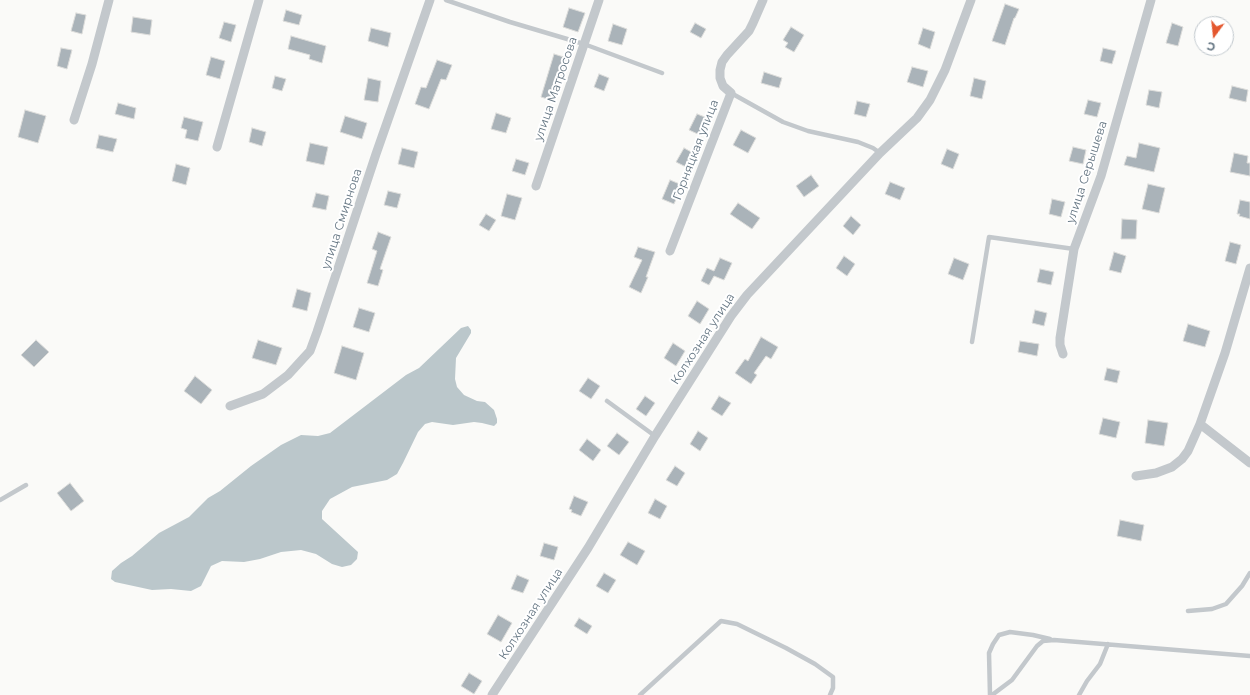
<!DOCTYPE html>
<meta charset="utf-8">
<style>
body{margin:0}
#map{position:relative;width:1250px;height:695px;overflow:hidden;background:#fafaf8;font-family:Montserrat,sans-serif}
canvas{display:block}
.north{position:absolute;left:1194px;top:16px;width:40px;height:40px;box-sizing:border-box;background:#fff;border:1px solid #c1c8cd;border-radius:50%;rotate:195deg;font-size:11px;font-weight:700;line-height:16px;text-align:center;color:#657683}
.north::after{content:'';display:block;margin:auto;width:14px;height:18px;background:#e4572e;clip-path:polygon(50% 0,100% 100%,50% 72%,0 100%)}
</style>
<div id="map">
<canvas width="1250" height="695"></canvas>
<div class="north">С</div>
</div>
<script>
const ctx = document.querySelector('canvas').getContext('2d');
ctx.lineJoin = 'round';
function fill(path, color) { ctx.fillStyle = color; ctx.fill(path, 'evenodd'); }
const poly = rows => new Path2D(rows.map(r => 'M' + r).join(''));
function stroke(path, color, width, dash) { ctx.strokeStyle = color; ctx.lineWidth = width; ctx.lineCap = dash ? 'butt' : 'round'; ctx.setLineDash(dash || []); ctx.stroke(path); }
function label(font, color, halo, rows, align = 'center') {
  ctx.font = font + ' Montserrat,sans-serif'; ctx.lineWidth = 4; ctx.setLineDash([]); ctx.textBaseline = 'middle'; ctx.strokeStyle = halo; ctx.fillStyle = color; for (const [text, x, y, turn = 0] of rows) {
    ctx.save(); ctx.translate(x, y); ctx.rotate((+turn || 0) * Math.PI / 180); ctx.textAlign = isNaN(turn) ? turn : align; if (halo) ctx.strokeText(text, 0, 0); ctx.fillText(text, 0, 0); ctx.restore();
  }
}
const water = poly([
 [468,326,471,330,471,333,456,358,455,379,457,387,464,395,477,401,485,402,494,410,497,419,497,423,494,426,482,423,474,422,453,425,432,422,425,424,418,432,403,463,397,474,387,480,352,487,330,499,322,511,322,519,358,552,357,559,351,565,342,567,332,564,316,554,301,550,281,552,260,559,244,562,222,561,211,566,201,586,191,591,171,589,152,590,115,582,111,579,112,571,121,563,132,556,159,533,189,517,208,498,220,491,251,466,281,445,301,435,318,436,330,433,406,375,419,368,461,328]
]);
const building = poly([
 [1005,4,1019,9,1015,18,1014,18,1005,45,992,41,1005,4],
 [569,8,585,13,578,32,563,27,569,8],
 [286,10,302,15,299,25,283,21,286,10],
 [76,13,86,15,82,34,71,31,76,13],
 [133,17,152,20,150,35,131,32,133,17],
 [224,22,236,25,231,42,219,38,224,22],
 [695,23,706,29,701,38,690,32,695,23],
 [1172,23,1183,27,1178,46,1166,43,1172,23],
 [613,24,627,29,622,45,608,41,613,24],
 [791,27,804,35,794,52,785,47,788,43,783,40,791,27],
 [371,28,391,33,388,47,368,41,371,28],
 [923,28,935,32,930,49,918,44,923,28],
 [291,36,326,46,322,63,309,59,310,55,288,49,291,36],
 [61,48,72,50,67,69,57,66,61,48],
 [1103,48,1116,51,1112,64,1100,61,1103,48],
 [554,54,567,58,554,101,541,97,554,54],
 [211,57,225,61,220,79,206,75,211,57],
 [437,60,452,65,446,80,441,79,429,109,415,104,421,87,426,88,437,60],
 [912,67,928,71,923,87,907,82,912,67],
 [764,72,782,78,779,88,761,83,764,72],
 [599,74,609,78,604,91,594,87,599,74],
 [275,76,286,79,282,91,272,88,275,76],
 [368,78,381,81,378,102,364,100,368,78],
 [974,78,986,81,982,99,970,96,974,78],
 [1232,86,1248,90,1246,102,1229,98,1232,86],
 [1149,90,1162,92,1159,108,1146,105,1149,90],
 [1088,100,1101,103,1097,117,1084,114,1088,100],
 [857,101,870,104,866,117,854,114,857,101],
 [118,103,136,108,134,119,115,114,118,103],
 [25,110,46,116,38,143,18,137,25,110],
 [496,113,511,118,506,133,491,129,496,113],
 [697,114,710,119,702,136,689,130,697,114],
 [345,116,367,123,362,139,340,132,345,116],
 [184,117,203,122,198,141,185,138,187,130,181,128,184,117],
 [252,128,266,132,262,146,249,142,252,128],
 [741,130,756,138,748,153,733,145,741,130],
 [99,135,117,139,113,152,96,148,99,135],
 [310,143,328,147,324,165,306,161,310,143],
 [1139,143,1160,148,1154,172,1124,165,1127,156,1136,158,1139,143],
 [1073,147,1086,150,1083,164,1069,161,1073,147],
 [402,148,418,152,414,168,398,164,402,148],
 [684,148,695,154,688,168,676,162,684,148],
 [947,149,959,154,953,169,941,164,947,149],
 [1234,153,1248,156,1247,163,1250,163,1250,176,1230,172,1234,153],
 [516,159,529,163,525,175,512,171,516,159],
 [176,164,190,168,186,185,172,181,176,164],
 [811,175,819,186,804,197,796,186,811,175],
 [670,180,682,185,674,204,662,199,670,180],
 [890,182,905,188,900,200,885,194,890,182],
 [1148,184,1165,188,1159,213,1142,209,1148,184],
 [388,191,401,194,397,208,384,205,388,191],
 [316,193,329,196,326,210,312,207,316,193],
 [507,194,522,198,515,220,501,216,507,194],
 [1052,199,1065,202,1061,217,1049,214,1052,199],
 [1240,200,1250,202,1250,219,1239,216,1240,214,1237,214,1240,200],
 [738,203,760,218,752,229,730,214,738,203],
 [486,214,496,220,489,231,479,225,486,214],
 [851,216,861,225,853,235,843,226,851,216],
 [1122,219,1137,220,1136,239,1121,239,1122,219],
 [378,232,391,237,380,269,383,270,378,286,367,283,377,251,372,249,378,232],
 [1230,242,1241,245,1236,264,1225,261,1230,242],
 [638,247,655,252,646,277,648,277,641,293,629,287,642,260,634,257,638,247],
 [1114,252,1126,256,1121,273,1109,270,1114,252],
 [844,256,855,264,847,276,836,268,844,256],
 [720,258,732,263,724,280,714,276,709,285,701,281,707,268,714,271,720,258],
 [954,258,969,264,963,280,948,274,954,258],
 [1040,269,1054,272,1051,285,1037,282,1040,269],
 [297,289,311,293,307,311,292,307,297,289],
 [697,301,709,309,700,324,688,316,697,301],
 [359,308,375,313,369,332,353,327,359,308],
 [1035,310,1047,313,1044,326,1032,323,1035,310],
 [1188,324,1210,331,1205,347,1183,341,1188,324],
 [761,337,778,347,771,359,766,356,754,373,757,375,751,384,735,373,745,359,748,361,761,337],
 [36,340,49,352,34,367,21,355,36,340],
 [258,340,282,348,276,365,252,358,258,340],
 [1020,341,1039,344,1037,356,1018,352,1020,341],
 [673,343,685,351,676,366,664,358,673,343],
 [342,346,364,353,356,380,334,373,342,346],
 [1107,368,1120,371,1117,383,1104,380,1107,368],
 [195,376,212,390,201,404,184,391,195,376],
 [588,378,600,386,591,399,579,391,588,378],
 [645,396,655,403,646,416,636,409,645,396],
 [719,396,731,403,722,416,711,409,719,396],
 [1103,418,1120,422,1116,438,1099,434,1103,418],
 [1148,420,1168,423,1164,446,1145,443,1148,420],
 [698,431,708,438,700,451,690,444,698,431],
 [617,433,629,442,619,455,607,446,617,433],
 [587,439,601,450,593,461,579,450,587,439],
 [675,466,685,473,677,486,666,480,675,466],
 [70,483,84,501,71,511,57,493,70,483],
 [574,496,588,502,581,516,571,512,572,510,569,509,574,496],
 [655,499,667,506,660,519,648,513,655,499],
 [1120,520,1144,525,1141,541,1117,536,1120,520],
 [628,542,645,551,637,565,620,555,628,542],
 [544,543,558,547,554,560,540,556,544,543],
 [604,573,616,580,608,593,596,586,604,573],
 [517,575,529,580,523,593,511,589,517,575],
 [498,615,512,623,501,642,487,634,498,615],
 [579,618,592,626,587,634,574,626,579,618],
 [469,673,482,681,474,694,461,686,469,673]
]);
const service = poly([
 [446,0,510,22,584,44,662,73],
 [731,93,783,122,808,131,858,142,873,148,880,153],
 [972,342,989,237,1074,249],
 [607,401,655,436],
 [0,500,26,485],
 [1188,611,1212,609,1226,604,1242,586,1250,573],
 [640,695,721,621,737,624,786,648,815,664,833,677,833,688,830,695],
 [990,695,989,653,993,644,999,635,1010,632,1033,635,1050,639],
 [992,695,1012,680,1037,646,1043,641,1054,640,1250,656],
 [1079,695,1087,681,1100,664,1108,644]
]);
const minor = poly([
 [74,120,92,64,109,0],
 [217,147,259,0],
 [536,186,599,0],
 [670,251,731,93,723,86,720,78,720,70,722,62,727,55,749,31,753,23,763,0],
 [1063,354,1060,345,1060,338,1074,249,1101,176,1151,0],
 [230,406,263,394,288,375,310,351,317,332,376,154,430,0],
 [1200,424,1225,353,1250,268],
 [1136,476,1156,473,1172,467,1182,459,1188,451,1200,424,1250,463],
 [492,695,588,548,655,436,731,316,747,295,880,153,917,118,930,100,945,70,971,0]
]);
const streetNames = [
 ["улица Матросова",556,89,-71],
 ["Горняцкая улица",696,150,-69],
 ["улица Серышева",1087,172,-72],
 ["улица Смирнова",342,219,-72],
 ["Колхозная улица",703,339,-57],
 ["Колхозная улица",531,614,-57]
];
fill(water, '#bbc7cb');
fill(building, '#aab3b9');
stroke(building, '#dcdcda', 1);
stroke(service, '#c3c8cc', 4.5);
stroke(minor, '#c3c8cc', 9);
label('12px', '#657683', '#fff', streetNames);
</script>
